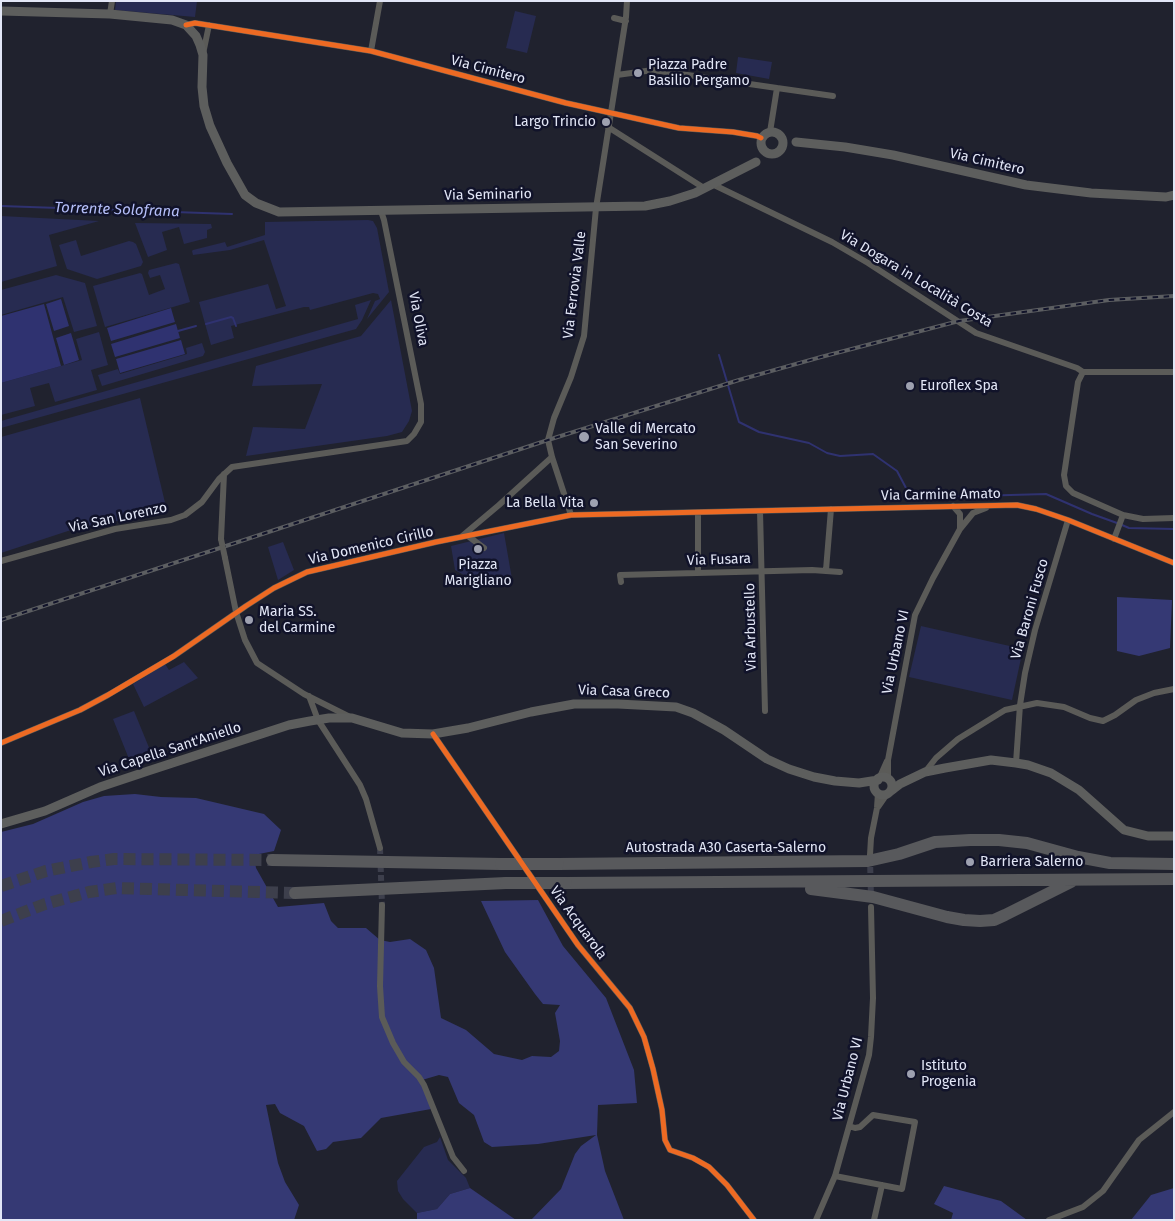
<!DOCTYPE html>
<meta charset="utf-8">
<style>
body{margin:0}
#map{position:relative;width:1175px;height:1221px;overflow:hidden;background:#20222e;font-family:"Fira Sans",sans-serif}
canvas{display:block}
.frame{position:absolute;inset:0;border:2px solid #e2e6f6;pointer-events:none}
</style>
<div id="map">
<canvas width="1175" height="1221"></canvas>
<div class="frame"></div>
</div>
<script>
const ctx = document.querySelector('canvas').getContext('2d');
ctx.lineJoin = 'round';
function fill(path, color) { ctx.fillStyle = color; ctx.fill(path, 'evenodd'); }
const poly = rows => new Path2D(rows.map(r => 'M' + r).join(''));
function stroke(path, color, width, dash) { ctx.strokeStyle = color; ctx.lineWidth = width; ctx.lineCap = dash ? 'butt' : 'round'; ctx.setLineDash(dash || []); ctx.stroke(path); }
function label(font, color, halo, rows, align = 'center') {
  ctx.font = font + ' "Fira Sans",sans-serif'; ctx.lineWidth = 5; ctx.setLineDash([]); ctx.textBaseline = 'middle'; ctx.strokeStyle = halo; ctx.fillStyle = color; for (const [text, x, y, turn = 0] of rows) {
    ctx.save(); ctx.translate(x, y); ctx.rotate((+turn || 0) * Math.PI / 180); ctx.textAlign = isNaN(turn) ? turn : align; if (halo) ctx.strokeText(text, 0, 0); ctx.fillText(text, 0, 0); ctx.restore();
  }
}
const green = poly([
 [116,1,197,1,195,17,115,10],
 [515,11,536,16,527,53,506,48],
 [738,57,772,62,769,79,736,73],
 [1,216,99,221,49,235,57,266,1,282],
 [368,220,373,221,377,228,389,292,367,319,375,301,380,299,378,294,373,293,310,310,309,307,304,307,231,326,234,338,211,345,199,302,268,284,276,309,286,306,264,240,230,250,193,255,192,251,193,250,225,242,227,247,265,235,265,222],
 [135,223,211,224,212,228,207,230,207,238,184,244,179,227,162,232,167,250,148,257],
 [76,240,81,256,129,241,133,242,136,244,143,262,141,266,97,279,67,269,59,245],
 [176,263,179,264,190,302,105,327,93,286,140,273,142,274,149,295,165,289,160,275,150,278,148,273,149,270],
 [56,275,85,283,97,326,74,332,63,297,1,315,1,290],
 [371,300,362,320,356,329,1,428,1,421,358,319,355,305],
 [391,300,412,411,409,421,402,432,387,436,246,456,253,427,305,429,322,384,252,386,256,366,361,336],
 [99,332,108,365,91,370,97,390,55,402,49,383,30,388,35,406,1,415,1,383,82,360,76,339],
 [202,343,205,352,203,356,102,386,98,375,118,369,120,374,187,354,186,348],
 [140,398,167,511,68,531,1,553,1,437],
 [504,533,512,579,481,585,455,570,451,546],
 [283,542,294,570,278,580,268,547],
 [921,626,1023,649,1012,700,909,677],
 [184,662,198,678,144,707,133,684,165,664,169,670],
 [134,711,150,750,129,759,113,719],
 [440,1137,448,1160,466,1178,470,1188,450,1194,437,1209,417,1213,403,1199,398,1191,397,1181,424,1147,437,1142]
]);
const forest = poly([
 [1117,597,1172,600,1170,648,1139,656,1117,651],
 [135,794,161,797,196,798,264,814,281,830,274,851,254,855,256,868,278,907,324,903,331,921,338,928,366,928,380,940,390,942,410,939,426,950,434,968,441,1018,466,1030,494,1054,522,1060,532,1056,551,1057,559,1051,560,1041,555,1013,560,1005,543,1004,535,994,505,952,481,901,538,900,563,946,606,998,634,1070,637,1103,598,1105,597,1135,605,1171,624,1220,531,1220,561,1189,575,1154,581,1146,596,1135,538,1144,492,1147,484,1142,474,1115,459,1103,448,1077,439,1075,422,1080,431,1109,381,1118,361,1138,333,1142,326,1149,317,1151,304,1126,280,1113,275,1104,266,1105,278,1163,285,1182,299,1205,294,1220,1,1220,1,832,33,824,83,802,104,796],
 [944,1186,1001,1201,1027,1220,951,1220,953,1213,934,1204],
 [470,1188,516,1220,417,1220,417,1213,437,1209,450,1194],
 [1174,1188,1174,1220,1131,1220,1151,1195]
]);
const water = poly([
 [61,299,69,326,54,331,46,304],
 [44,304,61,366,1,383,1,316],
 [171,308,175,322,111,341,107,328],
 [176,324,180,338,115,357,111,344],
 [71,333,79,360,64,365,56,338],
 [181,340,185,354,120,373,116,359]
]);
const stream = poly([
 [1,206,232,214],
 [206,324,231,317,233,318,236,326],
 [178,331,196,326],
 [719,355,739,422,759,432,809,443,827,453,840,456,873,454,897,471,906,488,915,493,940,497,1046,494,1092,514,1117,523],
 [1122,525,1129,528,1174,529]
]);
const minorTunnel = poly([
 [380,848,382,905],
 [870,858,871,898]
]);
const motorwayTunnel = poly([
 [1,886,46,871,91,862,114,859,272,860],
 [1,921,45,904,89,892,117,888,295,893]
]);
const minor = poly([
 [110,14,112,1],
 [614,18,626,21],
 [186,25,195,23,371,51,566,103,679,128,733,132,757,136,761,138],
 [371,51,380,1],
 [203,54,209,25],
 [617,75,653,70,777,88,770,132],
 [777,88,833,96],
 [608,127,704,188],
 [712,184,832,242,868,263,976,333,1077,368,1083,372,1174,372],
 [1083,372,1078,382,1064,475,1066,486,1073,493,1123,515,1143,519,1174,518],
 [953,506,960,514,960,529],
 [760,511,765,711],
 [698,513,698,573],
 [571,515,552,457,548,440,554,418,571,377,584,336,596,208,626,17,627,1],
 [468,536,484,548],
 [461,537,499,505,552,457],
 [221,539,224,474],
 [1114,539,1123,515],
 [225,558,236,612,245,640,257,663,304,694,350,717],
 [1,561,115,529,171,520,185,515,202,502,219,479,232,467,407,441,414,434,421,422,421,404,384,220,381,211],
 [826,570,831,509],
 [621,582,620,575,812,570,840,572],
 [309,696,318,720,360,785,366,799,380,848],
 [433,734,578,945,630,1008,644,1037,653,1069,662,1110,665,1140,670,1150,693,1158,709,1167,727,1185,754,1220],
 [1,743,80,710,108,695,174,656,246,606,274,588,307,572,436,542,571,515,1017,505,1036,509,1068,520,1174,563],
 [1016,763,1020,705,1025,673,1035,630,1068,520],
 [925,772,936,758,958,739,1005,710,1037,703,1064,707,1090,718,1103,721,1115,715,1136,700,1154,693,1174,689],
 [879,779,887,761],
 [888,779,888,760,915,615,933,578,960,529,973,513,986,508],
 [878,807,887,794],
 [870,855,871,838,877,808,878,793],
 [382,905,380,986,382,1017,393,1043,404,1062,419,1077,424,1085,453,1157,464,1171],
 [835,1176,902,1189,915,1122,873,1115,860,1127,855,1128,849,1126],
 [816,1220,835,1176,869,1055,871,1037,873,998,871,907],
 [874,1220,882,1185],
 [1049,1220,1083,1207,1103,1191,1139,1140,1174,1112]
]);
const secondary = poly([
 [1,11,110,14,172,20,186,25,196,36,200,45,203,55,202,87,204,106,210,126,227,163,245,195,256,203,279,212,645,206,670,201,695,193,756,162],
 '761 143a11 11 0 1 1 22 0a11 11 0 1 1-22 0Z',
 [796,142,845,147,893,155,1026,185,1091,193,1166,197,1174,195],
 '874 786a9 9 0 1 1 18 0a9 9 0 1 1-18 0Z',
 [891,791,900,784,925,772,945,768,991,760,1016,763,1028,765,1051,773,1079,790,1124,830,1148,836,1174,836],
 [1,824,45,811,100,787,148,771,289,725,310,721,329,718,352,718,402,733,433,734,468,728,531,712,574,704,618,704,676,707,693,713,724,730,767,759,789,769,814,777,835,781,859,783,878,780]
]);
const motorway = poly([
 [272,860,501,864],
 [558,864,868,861,899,854,935,842,970,840,999,840,1027,843,1078,857,1110,863,1174,864],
 [566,883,1174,879],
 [811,889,873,897,947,917,964,920,980,921,994,920,1005,915,1071,882],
 [295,893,506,883]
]);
const rail = poly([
 [1,620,548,440,739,380,821,357,959,321,1109,300,1174,296]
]);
const minorBridge = poly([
 [221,539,225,558]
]);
const motorwayBridge = poly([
 [501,864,558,864],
 [506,883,566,883]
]);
const cycleway = poly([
 [186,25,195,23,371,51,566,103,679,128,733,132,757,136,761,138],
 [433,734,578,945,630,1008,644,1037,653,1069,662,1110,665,1140,670,1150,693,1158,709,1167,727,1185,754,1220],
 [1,743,80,710,108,695,174,656,246,606,274,588,307,572,436,542,571,515,1017,505,1036,509,1068,520,1174,563]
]);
const markers = [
 [638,73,5,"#9ea1b0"],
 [606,122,5,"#9ea1b0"],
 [910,386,5,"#9ea1b0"],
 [584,437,6,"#9ea1b0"],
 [594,503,5,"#9ea1b0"],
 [478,549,5,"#9ea1b0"],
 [249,620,5,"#9ea1b0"],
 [970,862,5,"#9ea1b0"],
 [911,1074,5,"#9ea1b0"]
];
const poiNames = [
 ["Piazza Padre",648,65],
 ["Basilio Pergamo",648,81],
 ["Largo Trincio",596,122,"right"],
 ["Euroflex Spa",920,386],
 ["Valle di Mercato",595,429],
 ["San Severino",595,445],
 ["La Bella Vita",584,503,"right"],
 ["Piazza",478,565,"center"],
 ["Marigliano",478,581,"center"],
 ["Maria SS.",259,612],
 ["del Carmine",259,628],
 ["Barriera Salerno",980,862],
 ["Istituto",921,1066],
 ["Progenia",921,1082]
];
const streetNames = [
 ["Via Cimitero",488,70,15],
 ["Via Cimitero",987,162,13],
 ["Via Seminario",488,195,-1],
 ["Via Dogara in Località Costa",916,279,31],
 ["Via Ferrovia Valle",575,285,-83],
 ["Via Oliva",418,319,79],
 ["Via Carmine Amato",941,495,-1],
 ["Via San Lorenzo",118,518,-12],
 ["Via Domenico Cirillo",371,546,-13],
 ["Via Fusara",719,560,-2],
 ["Via Baroni Fusco",1030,609,-74],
 ["Via Arbustello",751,627,-91],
 ["Via Urbano VI",896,652,-78],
 ["Via Casa Greco",624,692,2],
 ["Via Capella Sant'Aniello",170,750,-18],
 ["Autostrada A30 Caserta-Salerno",726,848],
 ["Via Acquarola",578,923,54],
 ["Via Urbano VI",848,1079,-76]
];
const waterNames = [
 ["Torrente Solofrana",117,210,2]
];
fill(green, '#272b51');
fill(forest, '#353974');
fill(water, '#2f3270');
stroke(stream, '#2f3270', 2);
stroke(minorTunnel, '#3d3f4c', 6, [6, 3]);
stroke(motorwayTunnel, '#3d3f4c', 12, [12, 6]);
stroke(minor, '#5b5b58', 6);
stroke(secondary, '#5d5e5d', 9);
stroke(motorway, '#58595c', 12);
stroke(rail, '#5c5e61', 4);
stroke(rail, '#11132a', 2, [5.5]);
stroke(minorBridge, '#5b5b58', 6);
stroke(motorwayBridge, '#58595c', 12);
stroke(cycleway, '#ed6a23', 5);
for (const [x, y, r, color] of markers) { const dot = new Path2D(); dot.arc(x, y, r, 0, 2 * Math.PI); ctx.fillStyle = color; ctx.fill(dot); stroke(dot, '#11132a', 2); }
label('14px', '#e2e6f6', '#11132a', poiNames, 'left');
label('14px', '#e2e6f6', '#11132a', streetNames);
label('italic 15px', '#b5bff9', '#11132a', waterNames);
</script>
